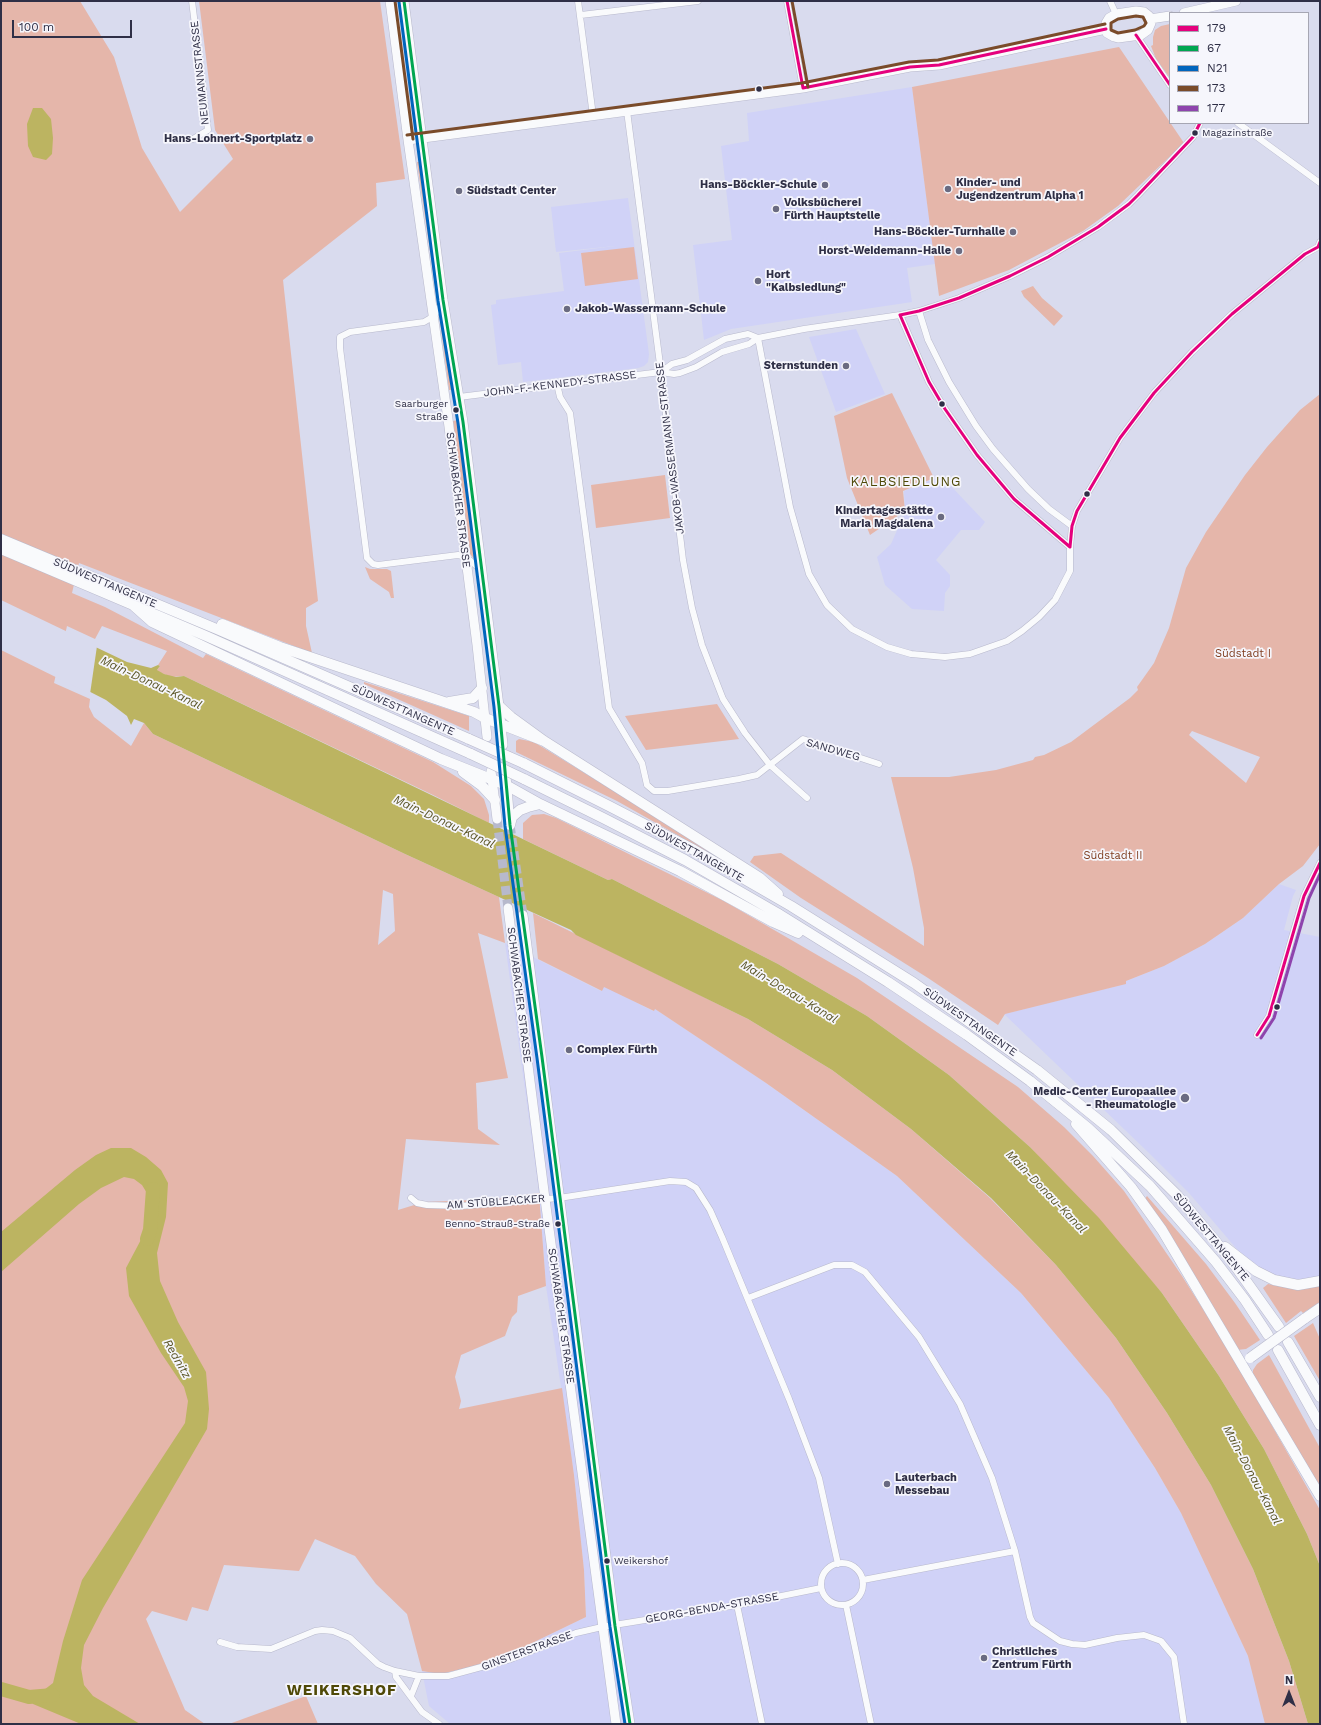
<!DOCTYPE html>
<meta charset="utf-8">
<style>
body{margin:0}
#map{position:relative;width:1321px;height:1725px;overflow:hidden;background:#d9dbee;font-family:"Work Sans",sans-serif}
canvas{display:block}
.frame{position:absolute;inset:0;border:2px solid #2f2f46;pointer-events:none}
.legend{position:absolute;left:1169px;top:12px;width:140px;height:112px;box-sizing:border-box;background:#f6f6fc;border:1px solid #a6a6b3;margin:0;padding:5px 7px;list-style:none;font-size:12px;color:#2f2f46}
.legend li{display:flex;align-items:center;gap:8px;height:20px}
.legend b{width:20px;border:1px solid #a6a6b3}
.north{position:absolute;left:1269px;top:1673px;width:40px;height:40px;-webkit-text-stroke:3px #f6f6fc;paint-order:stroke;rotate:0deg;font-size:11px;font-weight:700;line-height:16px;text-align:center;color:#2f2f46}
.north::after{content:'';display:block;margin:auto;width:14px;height:18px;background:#2f2f46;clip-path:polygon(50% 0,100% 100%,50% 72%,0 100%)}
.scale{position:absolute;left:12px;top:20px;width:120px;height:18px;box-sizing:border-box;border:2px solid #2f2f46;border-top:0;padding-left:5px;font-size:12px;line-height:14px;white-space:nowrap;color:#2f2f46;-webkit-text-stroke:3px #f6f6fc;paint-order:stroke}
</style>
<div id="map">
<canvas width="1321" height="1725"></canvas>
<div class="frame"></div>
<ul class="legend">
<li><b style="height:5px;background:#e5007d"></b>179</li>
<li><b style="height:5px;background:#00a651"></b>67</li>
<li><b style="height:5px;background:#0065bd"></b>N21</li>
<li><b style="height:5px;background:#7a4b2a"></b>173</li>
<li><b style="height:5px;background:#8e44ad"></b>177</li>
</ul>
<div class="north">N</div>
<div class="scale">100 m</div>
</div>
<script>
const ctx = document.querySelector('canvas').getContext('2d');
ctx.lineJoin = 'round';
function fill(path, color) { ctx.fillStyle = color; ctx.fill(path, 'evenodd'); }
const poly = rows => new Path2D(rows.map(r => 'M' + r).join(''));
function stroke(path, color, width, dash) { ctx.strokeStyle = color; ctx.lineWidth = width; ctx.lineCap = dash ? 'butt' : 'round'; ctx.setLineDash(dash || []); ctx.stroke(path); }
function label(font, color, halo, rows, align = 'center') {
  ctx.font = font + ' "Work Sans",sans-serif'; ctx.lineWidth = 3.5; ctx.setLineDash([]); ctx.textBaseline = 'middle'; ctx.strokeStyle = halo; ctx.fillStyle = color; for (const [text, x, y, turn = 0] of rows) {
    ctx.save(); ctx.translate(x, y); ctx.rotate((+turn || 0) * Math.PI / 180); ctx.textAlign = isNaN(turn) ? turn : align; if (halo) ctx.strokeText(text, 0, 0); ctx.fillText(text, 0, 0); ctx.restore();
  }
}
const built = poly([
 [912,87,935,264,907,268,912,302,731,329,704,340,693,245,732,240,721,146,749,141,747,113],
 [628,198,649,354,648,362,644,366,638,368,523,382,521,362,498,365,491,305,496,304,496,300,564,291,559,253,615,246,556,252,551,207],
 [856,329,885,394,836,412,809,337],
 [939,477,949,484,985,522,979,530,961,530,936,560,950,575,950,586,945,593,944,611,912,609,885,585,877,557,891,544,905,512,904,491],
 [1279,884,1296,890,1293,896,1284,930,1320,937,1320,1278,1304,1281,1269,1274,1241,1254,1189,1193,1149,1153,1004,1014,1125,984,1126,981,1164,966,1205,944,1243,918],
 [505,943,601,991,604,986,653,1011,655,1009,766,1083,897,1176,1021,1293,1109,1398,1155,1468,1181,1513,1248,1656,1265,1724,450,1724,429,1706,422,1671,440,1674,472,1667,501,1658,586,1617,584,1570,574,1475,546,1286,539,1193]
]);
const green = poly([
 [1,1,80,1,114,57,142,148,180,212,233,159,215,130,199,1,380,1,405,179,376,183,377,206,283,280,318,601,306,608,306,626,312,653,79,563,72,593,105,607,203,658,206,654,433,762,471,786,484,799,489,815,489,823,433,795,184,676,172,677,158,672,157,670,160,666,158,665,167,651,102,626,95,639,67,626,54,683,90,699,89,707,94,717,131,746,144,723,153,734,405,854,499,897,505,943,478,933,508,1078,476,1083,478,1129,500,1145,406,1139,398,1210,424,1202,497,1199,539,1193,546,1286,518,1296,517,1312,512,1317,505,1336,461,1355,455,1377,461,1401,459,1409,562,1388,574,1475,584,1570,586,1617,501,1658,472,1667,440,1674,422,1671,407,1614,376,1584,355,1556,315,1539,299,1571,224,1565,208,1611,192,1607,187,1621,152,1611,146,1619,185,1710,205,1724,1,1724],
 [383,890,393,894,395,931,378,945],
 [1170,24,1170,78,1156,59,1151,46,1153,45,1153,37,1155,30,1161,26],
 [1119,47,1184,143,1118,206,1083,231,1009,270,939,296,912,87],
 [417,162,421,162,438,292,436,293],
 [634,247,638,279,585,286,581,253],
 [1033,286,1042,298,1063,316,1054,326,1024,297,1021,291],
 [439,314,441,314,454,390,449,390],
 [892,393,934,478,903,491,905,511,870,535,847,478,834,416],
 [1320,394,1320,844,1303,866,1279,884,1243,918,1205,944,1164,966,1126,981,1126,984,1005,1014,998,1025,928,978,801,898,750,862,754,856,781,853,924,946,924,928,913,868,891,777,949,777,996,770,1033,760,1035,757,1044,755,1071,742,1130,698,1138,690,1137,687,1154,663,1169,628,1186,568,1206,532,1245,475,1267,447,1300,410],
 [1192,731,1260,757,1246,783,1189,735],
 [458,420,476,561,470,554,453,421],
 [665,475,670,518,596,528,591,485],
 [365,567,370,569,387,569,391,571,394,598,391,598,389,592,370,579],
 [364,682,469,716,469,731,364,684],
 [717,704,739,739,646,750,625,716],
 [519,739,534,742,728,861,727,863,617,801,516,752,516,741],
 [544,814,556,818,724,901,857,978,1018,1087,1064,1127,1093,1156,1124,1191,1182,1276,1230,1352,1320,1510,1320,1566,1307,1534,1264,1449,1219,1376,1162,1293,1030,1147,949,1075,867,1016,778,964,612,879,608,880,523,839,523,823,532,815],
 [533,913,748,1019,832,1070,911,1129,990,1198,1056,1265,1116,1338,1167,1413,1211,1485,1253,1569,1289,1661,1308,1724,1265,1724,1248,1656,1181,1513,1155,1468,1109,1398,1021,1293,897,1176,766,1083,655,1009,654,1011,604,987,602,991,538,959],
 [1147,1196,1206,1264,1235,1303,1260,1340,1246,1349,1237,1350,1144,1200],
 [1268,1284,1284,1287,1320,1285,1320,1302,1303,1313,1301,1311,1286,1323,1263,1288],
 [1313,1323,1320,1339,1320,1381,1294,1336],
 [1269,1355,1320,1448,1320,1489,1253,1375,1253,1370,1257,1364],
 [306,1696,318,1724,229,1724]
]);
const water = poly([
 [33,108,42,108,51,119,53,138,52,154,46,160,33,157,28,146,27,124],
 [1,602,127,662,151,668,158,665,160,666,157,670,164,674,176,677,184,676,608,880,612,879,778,964,867,1016,949,1075,1030,1147,1099,1218,1162,1293,1219,1376,1264,1449,1307,1534,1320,1566,1320,1724,1308,1724,1289,1661,1253,1569,1211,1485,1167,1413,1116,1338,1056,1265,991,1198,911,1129,832,1070,748,1019,576,935,571,930,405,854,153,734,144,723,134,719,131,725,127,716,106,700,59,676],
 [111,1148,131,1148,146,1157,161,1170,168,1183,166,1217,157,1253,160,1281,178,1322,206,1372,209,1409,207,1429,103,1608,84,1645,81,1668,84,1685,93,1696,140,1724,81,1724,33,1704,31,1700,53,1683,63,1641,82,1580,185,1423,188,1401,184,1387,161,1353,129,1296,126,1268,154,1215,150,1198,142,1185,134,1179,124,1177,101,1188,79,1204,1,1272,1,1232,75,1170,96,1155]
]);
const pier = poly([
 [1,600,97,646,90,694,1,650]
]);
const river = poly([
 [147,1239,150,1230,153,1189],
 [1,1689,29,1697,53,1695]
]);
const secondaryTunnel = poly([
 [497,819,508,908],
 [510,825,523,915]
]);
const minor = poly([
 [192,1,208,130,193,139],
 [578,1,593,116],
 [787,1,803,88],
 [1110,1,1116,14],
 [581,15,698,1],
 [1136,35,1170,85],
 [627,111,661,372,683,560,692,608,702,645,723,699,745,733,770,765,807,798],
 [1238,123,1320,183],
 [443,300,434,316,424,322,350,332,340,337,340,348,367,558,373,564,378,565,458,555,466,557,480,569],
 [919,311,928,340,949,382,976,426,993,449,1028,489,1049,509,1072,526],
 [900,315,929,382,945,409,977,455,1014,499,1070,547],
 [758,338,790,507,809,574,827,605,852,629,887,647,911,654,945,657,970,654,1007,641,1022,631,1039,617,1055,600,1070,571,1070,547,1072,526,1077,511,1120,438,1154,393,1192,352,1232,314,1305,254,1318,247,1320,242],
 [661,372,672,364,687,360,725,339,748,334,758,338],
 [557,384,560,397,570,413,609,708,642,763,647,785,654,791,668,791,739,779,757,775,803,739,879,764],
 [459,397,661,372,674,374,680,373,696,367,722,352,749,344,758,338,804,329,900,315,919,311,959,298,1010,276,1048,257,1098,227,1129,204,1138,195,1193,137,1200,123],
 [1257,1035,1269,1016,1304,896,1320,863],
 [411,1198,417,1203,427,1205,461,1206,559,1198,670,1181,686,1182,696,1188,710,1210,722,1237,789,1399,819,1478,838,1564],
 [748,1298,834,1265,852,1265,865,1272,919,1337,960,1404,992,1478,1015,1551,1030,1617,1033,1623,1060,1641,1072,1644,1085,1645,1117,1638,1144,1635,1161,1641,1174,1657,1184,1724],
 '821 1584a21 21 0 1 1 42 0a21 21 0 1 1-42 0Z',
 [863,1580,1015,1551],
 [737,1605,762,1724],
 [846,1605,871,1724],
 [220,1642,237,1647,271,1649,315,1631,322,1630,333,1631,350,1638,378,1664,384,1667,395,1671,419,1676,448,1676,511,1659,576,1633,602,1627,737,1605,821,1588],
 [395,1671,396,1677,422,1712,439,1724],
 [411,1696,419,1676]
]);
const secondary = poly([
 [390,1,408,140,448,419,477,645,487,737],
 [404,1,443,300,463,422,499,706,503,745],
 [1136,11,1144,12,1149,16,1151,23,1148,30,1141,35,1118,38,1114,37,1107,33,1106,23,1109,18,1116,14,1136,11],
 [1184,13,1236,1],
 [1150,19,1170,16],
 [408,140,803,88,910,67,939,65,1106,29],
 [491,771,497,819],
 [506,776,510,824],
 [508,908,545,1199,616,1724],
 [523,915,615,1626,630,1724]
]);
const trunk = poly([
 [1,539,219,630,469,739],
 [1,549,206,636,471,754],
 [134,606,152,622,441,759,506,785,540,804,680,871,773,922,798,933],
 [222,624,280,647,474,712,485,718,544,741],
 [449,702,473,698,482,688],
 [499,706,511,717,544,741,760,878,778,894],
 [523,763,609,806,694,850,791,906,914,983,1037,1070,1111,1130,1177,1195,1231,1260,1279,1327],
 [463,772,482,786,495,800],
 [524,779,603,818,685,860,777,913,888,982,967,1035,1030,1081,1088,1128,1150,1186,1216,1262,1245,1300,1268,1335],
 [510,825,512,817,520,810,528,807,540,804],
 [1076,1124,1131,1187,1162,1230,1320,1496],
 [1225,1247,1256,1271,1274,1280,1298,1285,1320,1281],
 [1304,1319,1320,1308],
 [1288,1342,1320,1397],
 [1278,1350,1320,1425]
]);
const trunkBridge = poly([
 [469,739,523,763],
 [471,754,524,779],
 [1250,1358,1304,1319]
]);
const bus1 = poly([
 [787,1,803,88],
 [1136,35,1170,85],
 [803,88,910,67,939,65,1106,29],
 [900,315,919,311,959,298,1010,276,1048,257,1098,227,1129,204,1138,195,1193,137,1200,123],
 [900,315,929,382,945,409,977,455,1014,499,1070,547],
 [1070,547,1072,526,1077,511,1120,438,1154,393,1192,352,1232,314,1305,254,1318,247,1320,242],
 [1257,1035,1269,1016,1304,896,1320,863]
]);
const bus2 = poly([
 [404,1,443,300,463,422,499,706,510,825,542,1057,615,1626,630,1724]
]);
const bus3 = poly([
 [399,2,438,301,458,423,494,707,505,826,537,1058,610,1627,625,1724]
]);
const bus4 = poly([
 [395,1,413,139],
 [792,1,808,87],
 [1136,16,1143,17,1146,23,1144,26,1135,30,1118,33,1111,30,1111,23,1118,19,1136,16],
 [407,135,802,83,909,62,938,60,1105,24]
]);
const bus5 = poly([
 [1261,1038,1274,1018,1309,898,1320,874]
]);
const markers = [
 [759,89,3.5,"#2f2f46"],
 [1195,133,3.5,"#2f2f46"],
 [310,139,4,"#6a6b81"],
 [825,185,4,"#6a6b81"],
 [948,189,4,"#6a6b81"],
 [459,191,4,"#6a6b81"],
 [776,209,4,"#6a6b81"],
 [1013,232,4,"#6a6b81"],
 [959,251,4,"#6a6b81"],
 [758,281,4,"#6a6b81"],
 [567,309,4,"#6a6b81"],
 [846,366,4,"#6a6b81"],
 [942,404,3.5,"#2f2f46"],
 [456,410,3.5,"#2f2f46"],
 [1087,494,3.5,"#2f2f46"],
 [941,517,4,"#6a6b81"],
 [1277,1007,3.5,"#2f2f46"],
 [569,1050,4,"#6a6b81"],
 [1185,1098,5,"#6a6b81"],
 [558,1224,3.5,"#2f2f46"],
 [887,1484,4,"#6a6b81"],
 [607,1561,3.5,"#2f2f46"],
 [984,1658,4,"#6a6b81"]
];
const busNames = [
 ["Magazinstraße",1202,133],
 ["Saarburger",448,404,"right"],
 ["Straße",448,417,"right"],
 ["Benno-Strauß-Straße",550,1224,"right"],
 ["Weikershof",614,1561]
];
const streetNames = [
 ["NEUMANNSTRASSE",200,73,-96],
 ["JOHN-F.-KENNEDY-STRASSE",560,384,-7],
 ["JAKOB-WASSERMANN-STRASSE",670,448,-97],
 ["SCHWABACHER STRASSE",458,500,83],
 ["SÜDWESTTANGENTE",105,583,23],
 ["SÜDWESTTANGENTE",403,710,24],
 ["SANDWEG",833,750,16],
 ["SÜDWESTTANGENTE",694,852,29],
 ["SCHWABACHER STRASSE",519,995,83],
 ["SÜDWESTTANGENTE",970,1022,35],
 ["AM STÜBLEACKER",496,1202,-4],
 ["SÜDWESTTANGENTE",1211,1237,50],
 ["SCHWABACHER STRASSE",561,1316,82],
 ["GEORG-BENDA-STRASSE",712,1608,-10],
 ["GINSTERSTRASSE",527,1651,-20]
];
const poiNames = [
 ["Hans-Lohnert-Sportplatz",302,139,"right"],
 ["Kinder- und",956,183],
 ["Jugendzentrum Alpha 1",956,196],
 ["Hans-Böckler-Schule",817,185,"right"],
 ["Südstadt Center",467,191],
 ["Volksbücherei",784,203],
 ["Fürth Hauptstelle",784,216],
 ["Hans-Böckler-Turnhalle",1005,232,"right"],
 ["Horst-Weidemann-Halle",951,251,"right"],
 ["Hort",766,275],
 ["\"Kalbsiedlung\"",766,288],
 ["Jakob-Wassermann-Schule",575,309],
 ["Sternstunden",838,366,"right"],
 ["Kindertagesstätte",933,511,"right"],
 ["Maria Magdalena",933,524,"right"],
 ["Complex Fürth",577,1050],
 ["Medic-Center Europaallee",1176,1092,"right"],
 ["- Rheumatologie",1176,1105,"right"],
 ["Lauterbach",895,1478],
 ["Messebau",895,1491],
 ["Christliches",992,1652],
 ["Zentrum Fürth",992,1665]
];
const parkNames = [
 ["Südstadt I",1243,654],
 ["Südstadt II",1113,856]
];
const waterNames = [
 ["Main-Donau-Kanal",151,683,25],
 ["Main-Donau-Kanal",444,822,25],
 ["Main-Donau-Kanal",789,992,31],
 ["Main-Donau-Kanal",1046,1192,46],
 ["Rednitz",177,1359,60],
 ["Main-Donau-Kanal",1252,1475,62]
];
const quarterNames = [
 ["KALBSIEDLUNG",906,482]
];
const districtNames = [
 ["WEIKERSHOF",342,1691]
];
fill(built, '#d0d2f7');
fill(green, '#e5b6aa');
fill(water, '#bcb461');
fill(pier, '#d9dbee');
stroke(river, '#bcb461', 14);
stroke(secondaryTunnel, '#b7b9cc', 9, [9, 4.5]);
stroke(minor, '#b8b9cc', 7);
stroke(secondary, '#b8b9cc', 10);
stroke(trunk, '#b8b9cc', 11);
stroke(minor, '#f9fafc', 6);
stroke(secondary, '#f9fafc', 9);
stroke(trunk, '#f9fafc', 10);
stroke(trunkBridge, '#b8b9cc', 11, []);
stroke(trunkBridge, '#f9fafc', 10);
stroke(bus1, '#e5007d', 3);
stroke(bus2, '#00a651', 3);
stroke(bus3, '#0065bd', 3);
stroke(bus4, '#7a4b2a', 3);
stroke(bus5, '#8e44ad', 3);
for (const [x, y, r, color] of markers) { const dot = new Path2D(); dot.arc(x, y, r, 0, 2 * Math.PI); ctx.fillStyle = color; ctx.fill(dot); stroke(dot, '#f6f6fc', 1.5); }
label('10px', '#2f2f46', '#f6f6fc', busNames, 'left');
label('11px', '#2f2f46', '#f6f6fc', streetNames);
label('bold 11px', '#2f2f46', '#f6f6fc', poiNames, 'left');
label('11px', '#7f3d1f', '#f6f6fc', parkNames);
label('italic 12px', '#5b5627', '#f6f6fc', waterNames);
ctx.letterSpacing = '1px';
label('13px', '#4f4907', '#f6f6fc', quarterNames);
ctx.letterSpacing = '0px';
ctx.letterSpacing = '1px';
label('bold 15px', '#4f4907', '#f6f6fc', districtNames);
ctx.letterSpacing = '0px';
</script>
